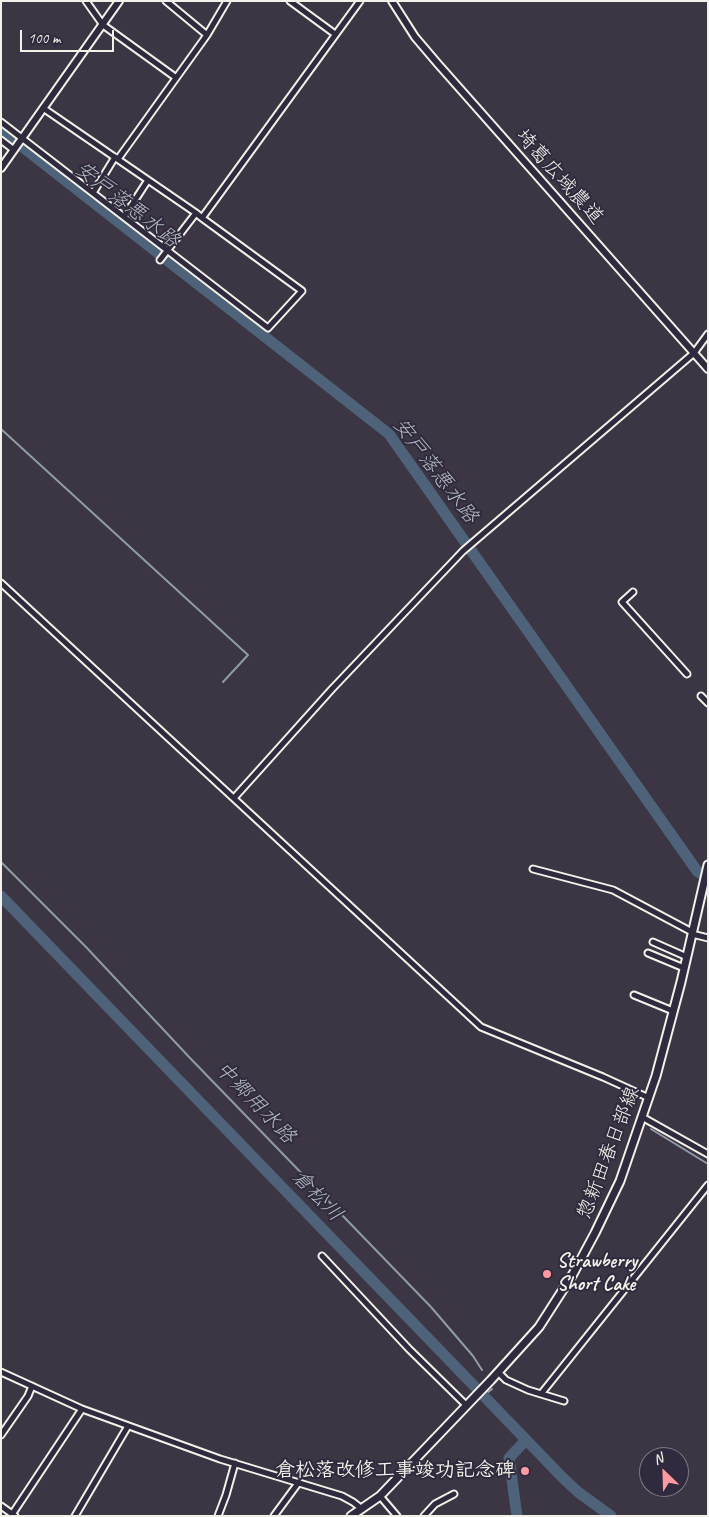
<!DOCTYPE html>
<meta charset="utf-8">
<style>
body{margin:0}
#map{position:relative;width:709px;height:1517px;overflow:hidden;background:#3c3544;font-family:Caveat,sans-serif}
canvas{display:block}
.frame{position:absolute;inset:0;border:2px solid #f4f1e8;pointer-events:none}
.north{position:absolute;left:639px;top:1447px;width:50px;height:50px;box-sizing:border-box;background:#2f2a3d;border:1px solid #7e7a81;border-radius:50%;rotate:336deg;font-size:14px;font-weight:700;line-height:20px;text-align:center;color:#f4f1e8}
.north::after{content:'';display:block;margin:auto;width:18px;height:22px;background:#ff9aa2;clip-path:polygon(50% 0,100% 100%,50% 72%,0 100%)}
.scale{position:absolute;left:20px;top:30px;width:94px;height:22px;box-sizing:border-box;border:2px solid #f4f1e8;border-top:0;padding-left:6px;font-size:15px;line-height:18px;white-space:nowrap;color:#f4f1e8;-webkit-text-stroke:4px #2f2a3d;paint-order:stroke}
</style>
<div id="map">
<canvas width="709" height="1517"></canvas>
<div class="frame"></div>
<div class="north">N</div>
<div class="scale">100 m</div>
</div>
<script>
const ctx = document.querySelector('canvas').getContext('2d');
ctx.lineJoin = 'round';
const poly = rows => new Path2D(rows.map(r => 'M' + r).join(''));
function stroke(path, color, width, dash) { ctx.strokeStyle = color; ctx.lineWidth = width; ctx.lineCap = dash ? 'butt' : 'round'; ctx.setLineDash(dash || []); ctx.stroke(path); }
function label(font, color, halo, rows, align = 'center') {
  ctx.font = font + ' Caveat,"Klee One",sans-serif'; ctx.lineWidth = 4; ctx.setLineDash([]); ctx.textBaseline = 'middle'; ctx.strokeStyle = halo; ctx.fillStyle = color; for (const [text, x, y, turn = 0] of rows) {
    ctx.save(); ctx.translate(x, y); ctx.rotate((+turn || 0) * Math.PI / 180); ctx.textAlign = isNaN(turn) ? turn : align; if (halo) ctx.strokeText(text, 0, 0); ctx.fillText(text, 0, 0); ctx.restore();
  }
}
const stream = poly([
 [1,429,248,655,223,682],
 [1,862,86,947,190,1058,431,1307,473,1356,482,1370],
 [651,1129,708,1164],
 [483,1396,492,1389]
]);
const river = poly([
 [1,130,389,434,697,871,708,878],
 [1,896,563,1478,578,1492,611,1516],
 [517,1516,509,1458,526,1440]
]);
const minor = poly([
 [86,1,103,25,175,77],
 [166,1,207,35],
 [290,1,335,34],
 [43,108,196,213],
 [1,122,268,328,302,291,202,218],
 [1,140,14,150],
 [118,159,207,35,227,1],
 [93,193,115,157],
 [124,217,148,180],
 [160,260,196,213,202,218,360,1],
 [1,583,481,1027,603,1077,649,1098],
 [633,592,622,602,687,674],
 [701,696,708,703],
 [234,798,332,689,463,551,694,353,708,334],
 [533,869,613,890,692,932],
 [692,934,708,938],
 [653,942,687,957],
 [648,953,684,968],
 [634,995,673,1011],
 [642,1117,708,1154],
 [322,1256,409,1349,466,1405],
 [1,1372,82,1409,220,1459,342,1496,353,1502,362,1509],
 [498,1372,506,1380,528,1390,564,1401],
 [541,1394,708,1185],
 [1,1435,28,1396,32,1386],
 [380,1496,397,1516],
 [1,1506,15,1516],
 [11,1516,82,1409],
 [75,1516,128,1426],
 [218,1516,226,1495,235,1463],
 [274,1516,299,1482],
 [424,1516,435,1504,454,1494]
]);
const tertiary = poly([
 [392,1,415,37,438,64,708,369],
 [1,168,119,1]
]);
const secondary = poly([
 [351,1516,380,1496,491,1380,539,1327,573,1274,595,1233,620,1181,656,1076,681,982,708,865]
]);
const markers = [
 [547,1274,5,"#ff9aa2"],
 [525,1471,5,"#ff9aa2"]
];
const streetNames = [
 ["埼葛広域農道",559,177,48],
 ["惣新田春日部線",609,1153,-69]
];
const poiNames = [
 ["Strawberry",557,1262],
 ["Short Cake",557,1285],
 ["倉松落改修工事竣功記念碑",515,1471,"right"]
];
const waterNames = [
 ["安戸落悪水路",127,205,38],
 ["安戸落悪水路",435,471,53],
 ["中郷用水路",255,1103,46],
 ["倉松川",317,1196,46]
];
stroke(stream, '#909ca5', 2);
stroke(river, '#4e6379', 11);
stroke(minor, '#f4f1e8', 9);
stroke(tertiary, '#f4f1e8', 10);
stroke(secondary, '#f4f1e8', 11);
stroke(minor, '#2f2a3d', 5);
stroke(tertiary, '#2f2a3d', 6);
stroke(secondary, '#2f2a3d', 7);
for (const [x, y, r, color] of markers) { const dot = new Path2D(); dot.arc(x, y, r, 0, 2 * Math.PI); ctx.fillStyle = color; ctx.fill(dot); stroke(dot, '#2f2a3d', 2); }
label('20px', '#f4f1e8', '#2f2a3d', streetNames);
label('bold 20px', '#f4f1e8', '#2f2a3d', poiNames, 'left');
label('italic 21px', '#b2b8bc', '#2f2a3d', waterNames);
</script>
